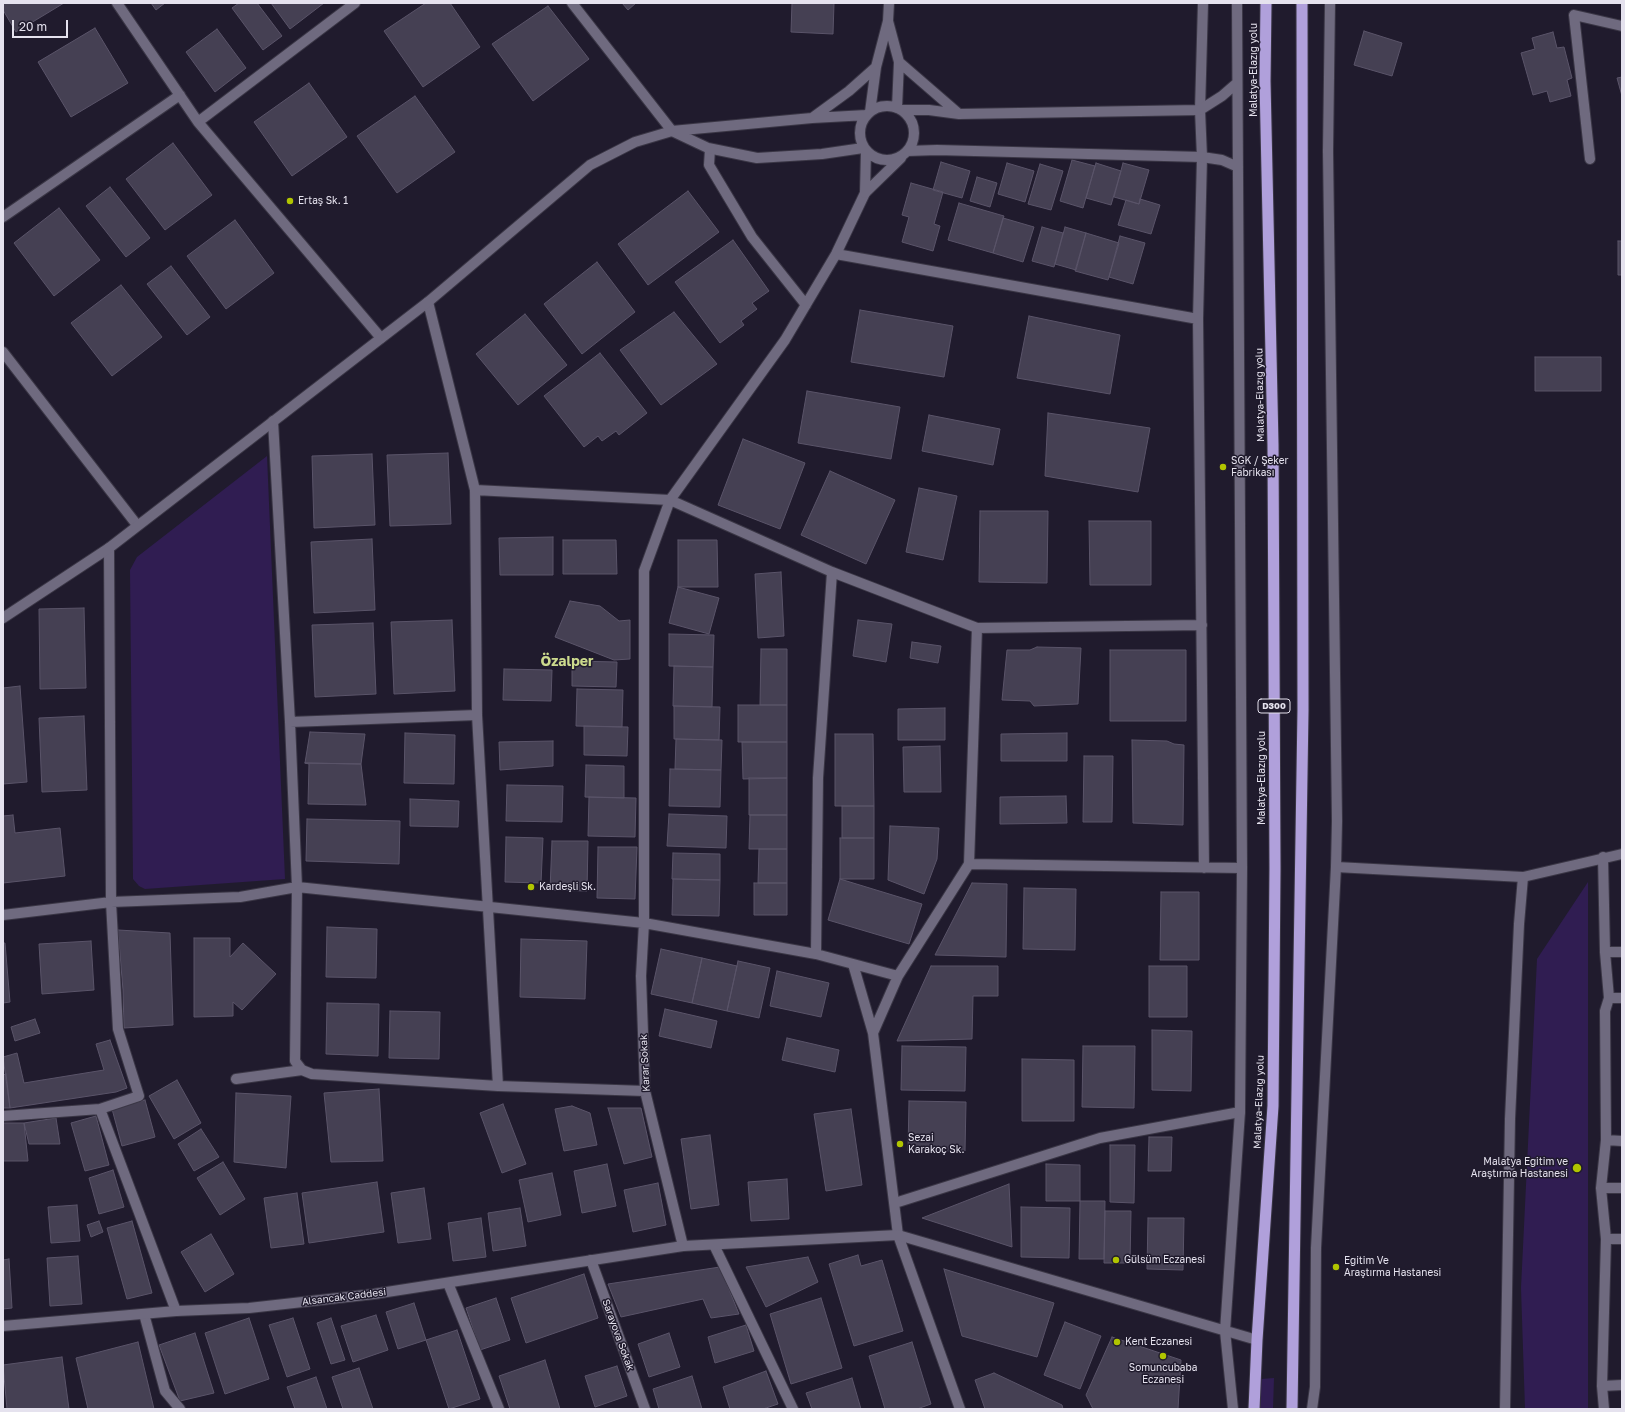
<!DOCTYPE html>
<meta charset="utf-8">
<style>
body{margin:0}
#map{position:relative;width:1625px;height:1412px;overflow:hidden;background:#201b2d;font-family:"Golos Text",sans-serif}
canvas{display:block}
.frame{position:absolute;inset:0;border:4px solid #e5e2ee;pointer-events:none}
.scale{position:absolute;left:12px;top:20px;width:56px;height:18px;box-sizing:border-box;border:2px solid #e5e2ee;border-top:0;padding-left:5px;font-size:12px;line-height:14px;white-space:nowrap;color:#e5e2ee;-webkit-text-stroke:3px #201b2d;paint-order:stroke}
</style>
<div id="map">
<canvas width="1625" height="1412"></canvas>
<div class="frame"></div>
<div class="scale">20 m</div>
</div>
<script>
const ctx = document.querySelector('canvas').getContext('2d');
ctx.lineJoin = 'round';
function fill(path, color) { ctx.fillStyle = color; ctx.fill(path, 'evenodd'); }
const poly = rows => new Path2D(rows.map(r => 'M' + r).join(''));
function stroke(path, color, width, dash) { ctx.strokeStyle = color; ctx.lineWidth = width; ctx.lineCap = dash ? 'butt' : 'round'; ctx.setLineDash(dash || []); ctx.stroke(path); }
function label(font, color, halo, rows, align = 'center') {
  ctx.font = font + ' "Golos Text",sans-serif'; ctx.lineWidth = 3; ctx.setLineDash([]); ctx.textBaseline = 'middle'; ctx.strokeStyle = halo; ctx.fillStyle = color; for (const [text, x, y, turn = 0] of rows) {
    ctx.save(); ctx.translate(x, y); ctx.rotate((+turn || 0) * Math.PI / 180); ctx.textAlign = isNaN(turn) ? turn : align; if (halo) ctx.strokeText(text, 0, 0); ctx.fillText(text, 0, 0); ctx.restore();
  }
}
const green = poly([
 [267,456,285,879,145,889,139,886,133,879,130,570,137,557],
 [1588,882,1588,1409,1525,1409,1521,1288,1537,959],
 [1274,1378,1273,1409,1260,1409,1261,1379]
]);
const building = poly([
 [3,3,64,3,16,32,3,10,3,3],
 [151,3,165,3,156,10,151,3],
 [239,3,257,3,282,36,263,50,232,8,239,3],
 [271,3,324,3,290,29,271,3],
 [426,3,450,3,480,47,423,87,384,31,426,3],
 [622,3,636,3,628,10,622,3],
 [792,3,834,3,833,34,791,32,792,3],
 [548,6,589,59,533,101,492,44,548,6],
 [95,28,128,83,71,117,38,62,95,28],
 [217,29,246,68,215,92,186,52,217,29],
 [1364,31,1402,43,1392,76,1354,65,1364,31],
 [1553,32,1557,48,1564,47,1572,78,1567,80,1571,96,1550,102,1547,91,1533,95,1521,53,1535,49,1532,38,1553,32],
 [1622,77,1622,96,1617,78,1622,77],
 [309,83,347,137,292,176,254,122,309,83],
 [415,96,455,152,397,193,357,136,415,96],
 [173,143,212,195,165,230,126,179,173,143],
 [1072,160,1095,166,1083,208,1060,201,1072,160],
 [941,162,970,171,962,198,933,190,941,162],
 [1007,163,1034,171,1025,202,998,194,1007,163],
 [1096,163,1121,171,1111,205,1086,198,1096,163],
 [1123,163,1149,170,1139,204,1114,197,1123,163],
 [1040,164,1063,171,1051,210,1028,204,1040,164],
 [977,177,997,183,990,207,970,201,977,177],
 [911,183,943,192,934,224,940,226,933,251,902,242,909,217,902,215,911,183],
 [110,187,150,238,126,257,86,206,110,187],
 [688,191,719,232,648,285,618,244,688,191],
 [1140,199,1160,205,1151,234,1118,225,1126,200,1139,204,1140,199],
 [959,203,1004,216,993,253,948,240,959,203],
 [59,208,100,260,54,296,14,243,59,208],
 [1003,218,1034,227,1023,262,993,253,1003,218],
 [235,220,274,273,226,309,187,256,235,220],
 [1042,227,1063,233,1054,267,1032,261,1042,227],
 [1065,227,1086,233,1076,270,1055,264,1065,227],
 [1086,233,1119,243,1108,280,1075,271,1086,233],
 [1120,236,1145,243,1133,284,1109,277,1120,236],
 [733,240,769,291,752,303,757,309,741,321,744,325,720,343,675,282,733,240],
 [1618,241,1622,241,1622,275,1618,275,1618,241],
 [597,262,635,312,582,354,544,304,597,262],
 [171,266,210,317,187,335,147,284,171,266],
 [121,285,162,337,112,376,71,323,121,285],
 [860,310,953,326,944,377,851,362,860,310],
 [674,312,717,364,661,405,620,350,674,312],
 [525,314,567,365,518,405,476,354,525,314],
 [1029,316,1120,335,1110,394,1017,378,1029,316],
 [600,353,647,413,619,435,616,431,602,441,598,436,584,447,544,396,600,353],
 [1535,357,1601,357,1601,391,1535,391,1535,357],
 [807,391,900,407,891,459,798,443,807,391],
 [1048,413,1150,428,1138,492,1045,476,1048,413],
 [929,415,1000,429,993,465,922,451,929,415],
 [743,439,805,463,780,529,718,505,743,439],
 [448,453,451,524,390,526,387,455,448,453],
 [372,454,375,525,314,528,312,456,372,454],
 [830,471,895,500,866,564,801,535,830,471],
 [919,488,957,496,943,560,906,552,919,488],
 [980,511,1048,511,1047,583,979,582,980,511],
 [1089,521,1151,521,1151,585,1090,585,1089,521],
 [553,537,553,575,500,575,499,538,553,537],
 [372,539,375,610,314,613,311,542,372,539],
 [563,540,616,540,617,574,563,574,563,540],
 [678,540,717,540,718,587,678,587,678,540],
 [781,572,784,636,758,638,755,574,781,572],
 [678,587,719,598,709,634,669,623,678,587],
 [570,601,600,606,619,621,630,620,630,659,614,660,555,637,570,601],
 [84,608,86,688,40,689,39,609,84,608],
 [452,620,455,691,394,694,391,622,452,620],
 [858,620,892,624,886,662,853,656,858,620],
 [373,623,376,694,315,697,312,625,373,623],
 [669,634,714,635,713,667,669,666,669,634],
 [912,642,941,646,938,663,910,658,912,642],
 [1037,647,1081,648,1078,704,1034,706,1030,701,1002,700,1007,650,1030,650,1037,647],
 [761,649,787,649,787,705,760,705,761,649],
 [1110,650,1186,650,1186,721,1110,721,1110,650],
 [572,661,617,662,616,687,572,686,572,661],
 [674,666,713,667,712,707,673,706,674,666],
 [504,669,552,670,551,701,503,700,504,669],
 [20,686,27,782,3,784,3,688,20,686],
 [577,689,623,690,622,727,576,726,577,689],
 [738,705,787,705,787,742,738,742,738,705],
 [674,706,720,707,719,740,674,739,674,706],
 [945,708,945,740,898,740,898,709,945,708],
 [84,716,87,790,42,792,39,718,84,716],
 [584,726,628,727,627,756,584,755,584,726],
 [310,732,365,734,361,764,305,763,310,732],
 [405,733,455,735,454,784,404,783,405,733],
 [1067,733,1067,761,1001,761,1001,734,1067,733],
 [835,734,873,734,874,806,835,806,835,734],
 [676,739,722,740,721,770,675,769,676,739],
 [1132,740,1167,741,1174,744,1184,745,1183,825,1133,823,1132,740],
 [553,741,553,766,500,770,499,742,553,741],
 [742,742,787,742,787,778,743,779,742,742],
 [940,746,941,792,904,792,903,747,940,746],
 [1084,756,1113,756,1112,822,1083,822,1084,756],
 [305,763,361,764,366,805,308,804,309,764,305,763],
 [586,765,624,766,624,798,585,797,586,765],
 [670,769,721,770,720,807,669,806,670,769],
 [749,778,787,778,787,815,749,815,749,778],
 [507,785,563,786,562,822,506,821,507,785],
 [1066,796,1067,823,1000,824,1000,797,1066,796],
 [589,797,636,798,635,837,588,836,589,797],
 [410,799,459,801,458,827,410,826,410,799],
 [842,806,874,806,874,838,842,838,842,806],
 [669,814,727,816,726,848,667,846,669,814],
 [13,815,15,833,60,828,65,876,3,883,3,816,13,815],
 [750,815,787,815,787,849,749,849,750,815],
 [307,819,400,821,399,864,306,861,307,819],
 [890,826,939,828,937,859,924,894,888,880,890,826],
 [506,837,543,838,541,883,505,882,506,837],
 [840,838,874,838,874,879,840,879,840,838],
 [552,841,588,841,587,891,550,890,552,841],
 [598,847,637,847,635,899,597,898,598,847],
 [759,849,787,849,787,883,758,883,759,849],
 [673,853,720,854,720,880,672,879,673,853],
 [673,879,720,880,719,916,672,915,673,879],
 [840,879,922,904,909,944,828,920,840,879],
 [754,883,787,883,787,915,754,915,754,883],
 [972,883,1007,884,1006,957,935,955,972,883],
 [1024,888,1076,889,1075,950,1023,949,1024,888],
 [1161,892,1199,892,1199,960,1160,960,1161,892],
 [327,927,377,929,376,978,326,977,327,927],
 [118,930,170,933,173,1025,124,1028,123,990,118,930],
 [194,938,230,938,230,957,243,943,276,974,242,1010,233,1002,233,1016,194,1017,194,938],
 [521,939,587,941,585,999,520,997,521,939],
 [91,941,94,990,42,994,39,944,91,941],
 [3,943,5,943,10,1002,3,1003,3,943],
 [661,949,702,958,692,1003,651,994,661,949],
 [702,958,737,966,727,1011,692,1003,702,958],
 [738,961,770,968,759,1018,727,1011,738,961],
 [931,966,998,966,998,996,973,996,972,1039,897,1041,931,966],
 [1149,966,1187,966,1187,1017,1149,1017,1149,966],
 [777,971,829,983,821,1017,770,1006,777,971],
 [327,1003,379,1004,378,1056,326,1054,327,1003],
 [665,1009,717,1021,711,1048,659,1036,665,1009],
 [390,1011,440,1012,439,1059,389,1058,390,1011],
 [35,1019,40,1033,15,1041,11,1027,35,1019],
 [1152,1030,1192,1031,1191,1091,1152,1090,1152,1030],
 [787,1038,839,1050,835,1072,782,1060,787,1038],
 [110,1040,127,1088,116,1092,10,1108,3,1057,17,1053,24,1083,104,1070,96,1044,110,1040],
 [902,1046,966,1047,965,1091,901,1090,902,1046],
 [1083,1046,1135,1046,1134,1108,1082,1107,1083,1046],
 [1022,1059,1074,1060,1074,1121,1022,1121,1022,1059],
 [6,1074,10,1108,3,1108,3,1075,6,1074],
 [177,1080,201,1123,174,1139,149,1096,177,1080],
 [379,1089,383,1161,331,1162,324,1093,379,1089],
 [236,1093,291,1096,286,1168,234,1162,236,1093],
 [145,1100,155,1137,122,1146,112,1109,145,1100],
 [909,1101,966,1102,965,1151,908,1151,909,1101],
 [503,1104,526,1164,502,1173,480,1113,503,1104],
 [572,1106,590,1113,597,1145,564,1151,555,1109,572,1106],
 [608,1108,641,1108,652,1157,624,1164,608,1108],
 [851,1109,862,1185,826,1191,814,1114,851,1109],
 [96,1116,109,1165,85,1171,71,1123,96,1116],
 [56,1118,60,1144,29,1144,24,1123,56,1118],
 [3,1123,24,1123,28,1161,3,1161,3,1123],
 [201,1129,219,1157,194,1171,178,1144,201,1129],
 [710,1135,719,1205,691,1209,681,1139,710,1135],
 [1149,1137,1172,1137,1171,1171,1148,1171,1149,1137],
 [1110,1145,1135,1145,1134,1203,1110,1202,1110,1145],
 [223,1162,245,1199,220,1215,197,1178,223,1162],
 [607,1164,616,1206,582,1213,574,1171,607,1164],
 [1046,1164,1080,1165,1080,1201,1046,1201,1046,1164],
 [113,1170,124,1207,99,1214,89,1178,113,1170],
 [552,1173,561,1215,528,1222,519,1180,552,1173],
 [787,1179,789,1219,751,1221,748,1182,787,1179],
 [377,1182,384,1232,309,1243,302,1193,377,1182],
 [658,1183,666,1225,633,1232,624,1190,658,1183],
 [1009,1184,1012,1247,922,1218,1009,1184],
 [424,1188,431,1239,398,1243,391,1193,424,1188],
 [297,1193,304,1244,271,1248,264,1198,297,1193],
 [1080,1201,1105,1201,1104,1259,1079,1259,1080,1201],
 [77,1205,80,1241,51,1243,48,1207,77,1205],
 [1021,1207,1070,1208,1069,1258,1021,1257,1021,1207],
 [520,1208,526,1246,493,1251,488,1213,520,1208],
 [1105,1211,1131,1211,1130,1263,1104,1263,1105,1211],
 [481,1218,486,1257,453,1261,448,1223,481,1218],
 [1148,1218,1184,1218,1183,1270,1147,1269,1148,1218],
 [99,1221,103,1232,91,1237,87,1225,99,1221],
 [132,1221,152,1293,127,1299,107,1228,132,1221],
 [211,1234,234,1274,205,1292,181,1252,211,1234],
 [858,1255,861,1266,882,1260,903,1331,854,1346,829,1264,858,1255],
 [78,1256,82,1304,50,1306,47,1258,78,1256],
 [808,1257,818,1282,766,1307,746,1267,808,1257],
 [9,1259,12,1308,3,1309,3,1260,9,1259],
 [720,1267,739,1314,711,1318,703,1299,621,1317,608,1284,720,1267],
 [944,1269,1054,1303,1037,1357,962,1336,944,1269],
 [584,1274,598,1318,526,1343,511,1298,584,1274],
 [496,1298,510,1340,480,1350,466,1308,496,1298],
 [821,1298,842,1368,791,1384,770,1314,821,1298],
 [414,1303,426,1340,398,1349,386,1312,414,1303],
 [376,1315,388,1350,353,1362,341,1326,376,1315],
 [249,1318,269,1379,225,1394,205,1333,249,1318],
 [293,1318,310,1369,287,1377,269,1325,293,1318],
 [331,1318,345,1360,331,1364,317,1323,331,1318],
 [1065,1322,1101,1336,1080,1389,1044,1375,1065,1322],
 [746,1325,754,1351,715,1363,708,1337,746,1325],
 [457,1330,480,1399,449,1409,426,1340,457,1330],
 [195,1333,214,1393,180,1401,159,1345,195,1333],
 [669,1333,680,1367,649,1377,638,1344,669,1333],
 [1112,1337,1181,1360,1178,1409,1093,1409,1086,1395,1112,1337],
 [138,1342,154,1409,88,1409,76,1358,138,1342],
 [912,1342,931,1404,917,1409,885,1409,869,1356,912,1342],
 [62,1357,69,1409,7,1409,3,1365,62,1357],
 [545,1360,560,1409,510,1409,499,1376,545,1360],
 [617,1366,627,1396,595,1407,585,1376,617,1366],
 [359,1368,373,1409,343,1409,332,1377,359,1368],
 [766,1371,778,1404,763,1409,730,1409,723,1387,766,1371],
 [994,1373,1062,1405,1063,1409,985,1409,975,1380,994,1373],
 [692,1376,702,1409,659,1409,653,1389,692,1376],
 [316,1377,327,1409,295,1409,287,1387,316,1377],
 [852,1378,861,1409,812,1409,806,1393,852,1378]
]);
const minor = poly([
 [117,3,198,122,381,338],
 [572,3,672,131],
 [1203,3,1200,110,1202,157,1198,319,1204,868],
 [198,122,355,3],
 [710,149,709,165,752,237,806,305],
 [1590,159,1574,15,1622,26],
 [3,217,180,95],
 [836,254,1198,319],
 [428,302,475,490,477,715,498,1086],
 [3,352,137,525],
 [273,421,290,722,297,887,644,923,816,954,898,976],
 [475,490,670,500,832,572,977,628,1202,625],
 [977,628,969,864,1242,868],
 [290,722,477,715],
 [1603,857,1605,952,1609,998,1605,1011,1606,1140,1601,1188,1606,1239,1602,1386,1604,1409],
 [1336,867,1523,877,1622,854],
 [3,915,111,902,109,548],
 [1605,952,1622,952],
 [816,954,818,778,832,572],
 [853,964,873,1033],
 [1609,998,1622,998],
 [236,1079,302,1070],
 [100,1109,139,1096,118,1029,111,902,240,897,297,887,295,1061,302,1070,312,1074,498,1086,645,1091],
 [3,1116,100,1109,176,1311],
 [1606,1140,1622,1141],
 [1601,1188,1622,1188],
 [895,1203,1100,1138,1240,1112],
 [1606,1239,1622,1239],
 [714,1245,793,1409],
 [683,1246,645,1091,641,976,644,923,644,571,670,500,785,340,836,254,865,193],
 [591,1260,645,1409],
 [448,1283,499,1409],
 [144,1314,165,1391,180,1409],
 [1602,1386,1622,1385],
 [960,1409,898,1235,873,1033,898,976,969,864],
 [1505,1409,1510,1119,1519,924,1523,877]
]);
const tertiary = poly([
 [888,21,899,62,897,108],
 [899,62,959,114],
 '860 133a27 27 0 1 1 54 0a27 27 0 1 1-54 0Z',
 [901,110,929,110,959,114,1200,110,1222,96,1237,83],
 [870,112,876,67,888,21,889,3],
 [812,118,849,91,876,67],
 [672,131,708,148,757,158,822,154,863,148],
 [907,151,937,150,1202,157,1222,160,1238,167],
 [865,193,901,158],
 [865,193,866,150],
 [3,618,109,548,428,302,590,165,635,142,672,131,812,118,867,115],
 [3,1326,176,1311,249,1308,374,1294,683,1246,898,1235,1257,1340],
 [1233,1409,1225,1331,1240,1112,1242,868,1237,3],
 [1312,1409,1315,1387,1316,1248,1336,867,1337,821,1328,151,1330,3]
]);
const trunk = poly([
 [1254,1409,1257,1340,1273,1106,1275,868,1273,445,1265,81,1266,3],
 [1292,1409,1303,710,1302,3]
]);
const markers = [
 [290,201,4,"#b1c500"],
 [1223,467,4,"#b1c500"],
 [531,887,4,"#b1c500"],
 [900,1144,4,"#b1c500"],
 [1577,1168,5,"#b1c500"],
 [1116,1260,4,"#b1c500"],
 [1336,1267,4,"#b1c500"],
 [1117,1342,4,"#b1c500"],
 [1163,1356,4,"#b1c500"]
];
const shields = [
 [1274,706,32]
];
const shieldNames = [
 ["D300",1274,706]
];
const streetNames = [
 ["Malatya-Elazığ yolu",1254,70,-90],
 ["Malatya-Elazığ yolu",1260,395,-91],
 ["Malatya-Elazığ yolu",1262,778,-90],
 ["Karar Sokak",645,1063,-93],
 ["Malatya-Elazığ yolu",1259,1102,-88],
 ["Alsancak Caddesi",344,1297,-7],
 ["Sarayova Sokak",618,1335,70]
];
const poiNames = [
 ["Ertaş Sk. 1",298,201],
 ["SGK / Şeker",1231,461],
 ["Fabrikası",1231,473],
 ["Kardeşli Sk.",539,887],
 ["Sezai",908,1138],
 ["Karakoç Sk.",908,1150],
 ["Malatya Eğitim ve",1568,1162,"right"],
 ["Araştırma Hastanesi",1568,1174,"right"],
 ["Gülsüm Eczanesi",1124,1260],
 ["Eğitim Ve",1344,1261],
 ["Araştırma Hastanesi",1344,1273],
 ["Kent Eczanesi",1125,1342],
 ["Somuncubaba",1163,1368,"center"],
 ["Eczanesi",1163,1380,"center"]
];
const districtNames = [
 ["Özalper",567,662]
];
fill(green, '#301d52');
fill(building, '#454053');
stroke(building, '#5a5469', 1);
stroke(minor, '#3a3645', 12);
stroke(tertiary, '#3a3645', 12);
stroke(trunk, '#3a3645', 13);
stroke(minor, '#6f6a7f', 10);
stroke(tertiary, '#6f6a7f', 10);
stroke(trunk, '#b0a0db', 11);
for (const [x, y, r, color] of markers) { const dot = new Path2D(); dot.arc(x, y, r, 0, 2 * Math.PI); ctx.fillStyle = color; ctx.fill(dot); stroke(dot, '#201b2d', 1.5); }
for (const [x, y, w] of shields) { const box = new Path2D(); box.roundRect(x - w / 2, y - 7, w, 14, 3); ctx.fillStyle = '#201b2d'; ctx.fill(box); stroke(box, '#e5e2ee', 1); }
label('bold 9px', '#e5e2ee', null, shieldNames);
label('10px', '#e5e2ee', '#201b2d', streetNames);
label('10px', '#e5e2ee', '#201b2d', poiNames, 'left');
label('bold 14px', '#ccda8d', '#201b2d', districtNames);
</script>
